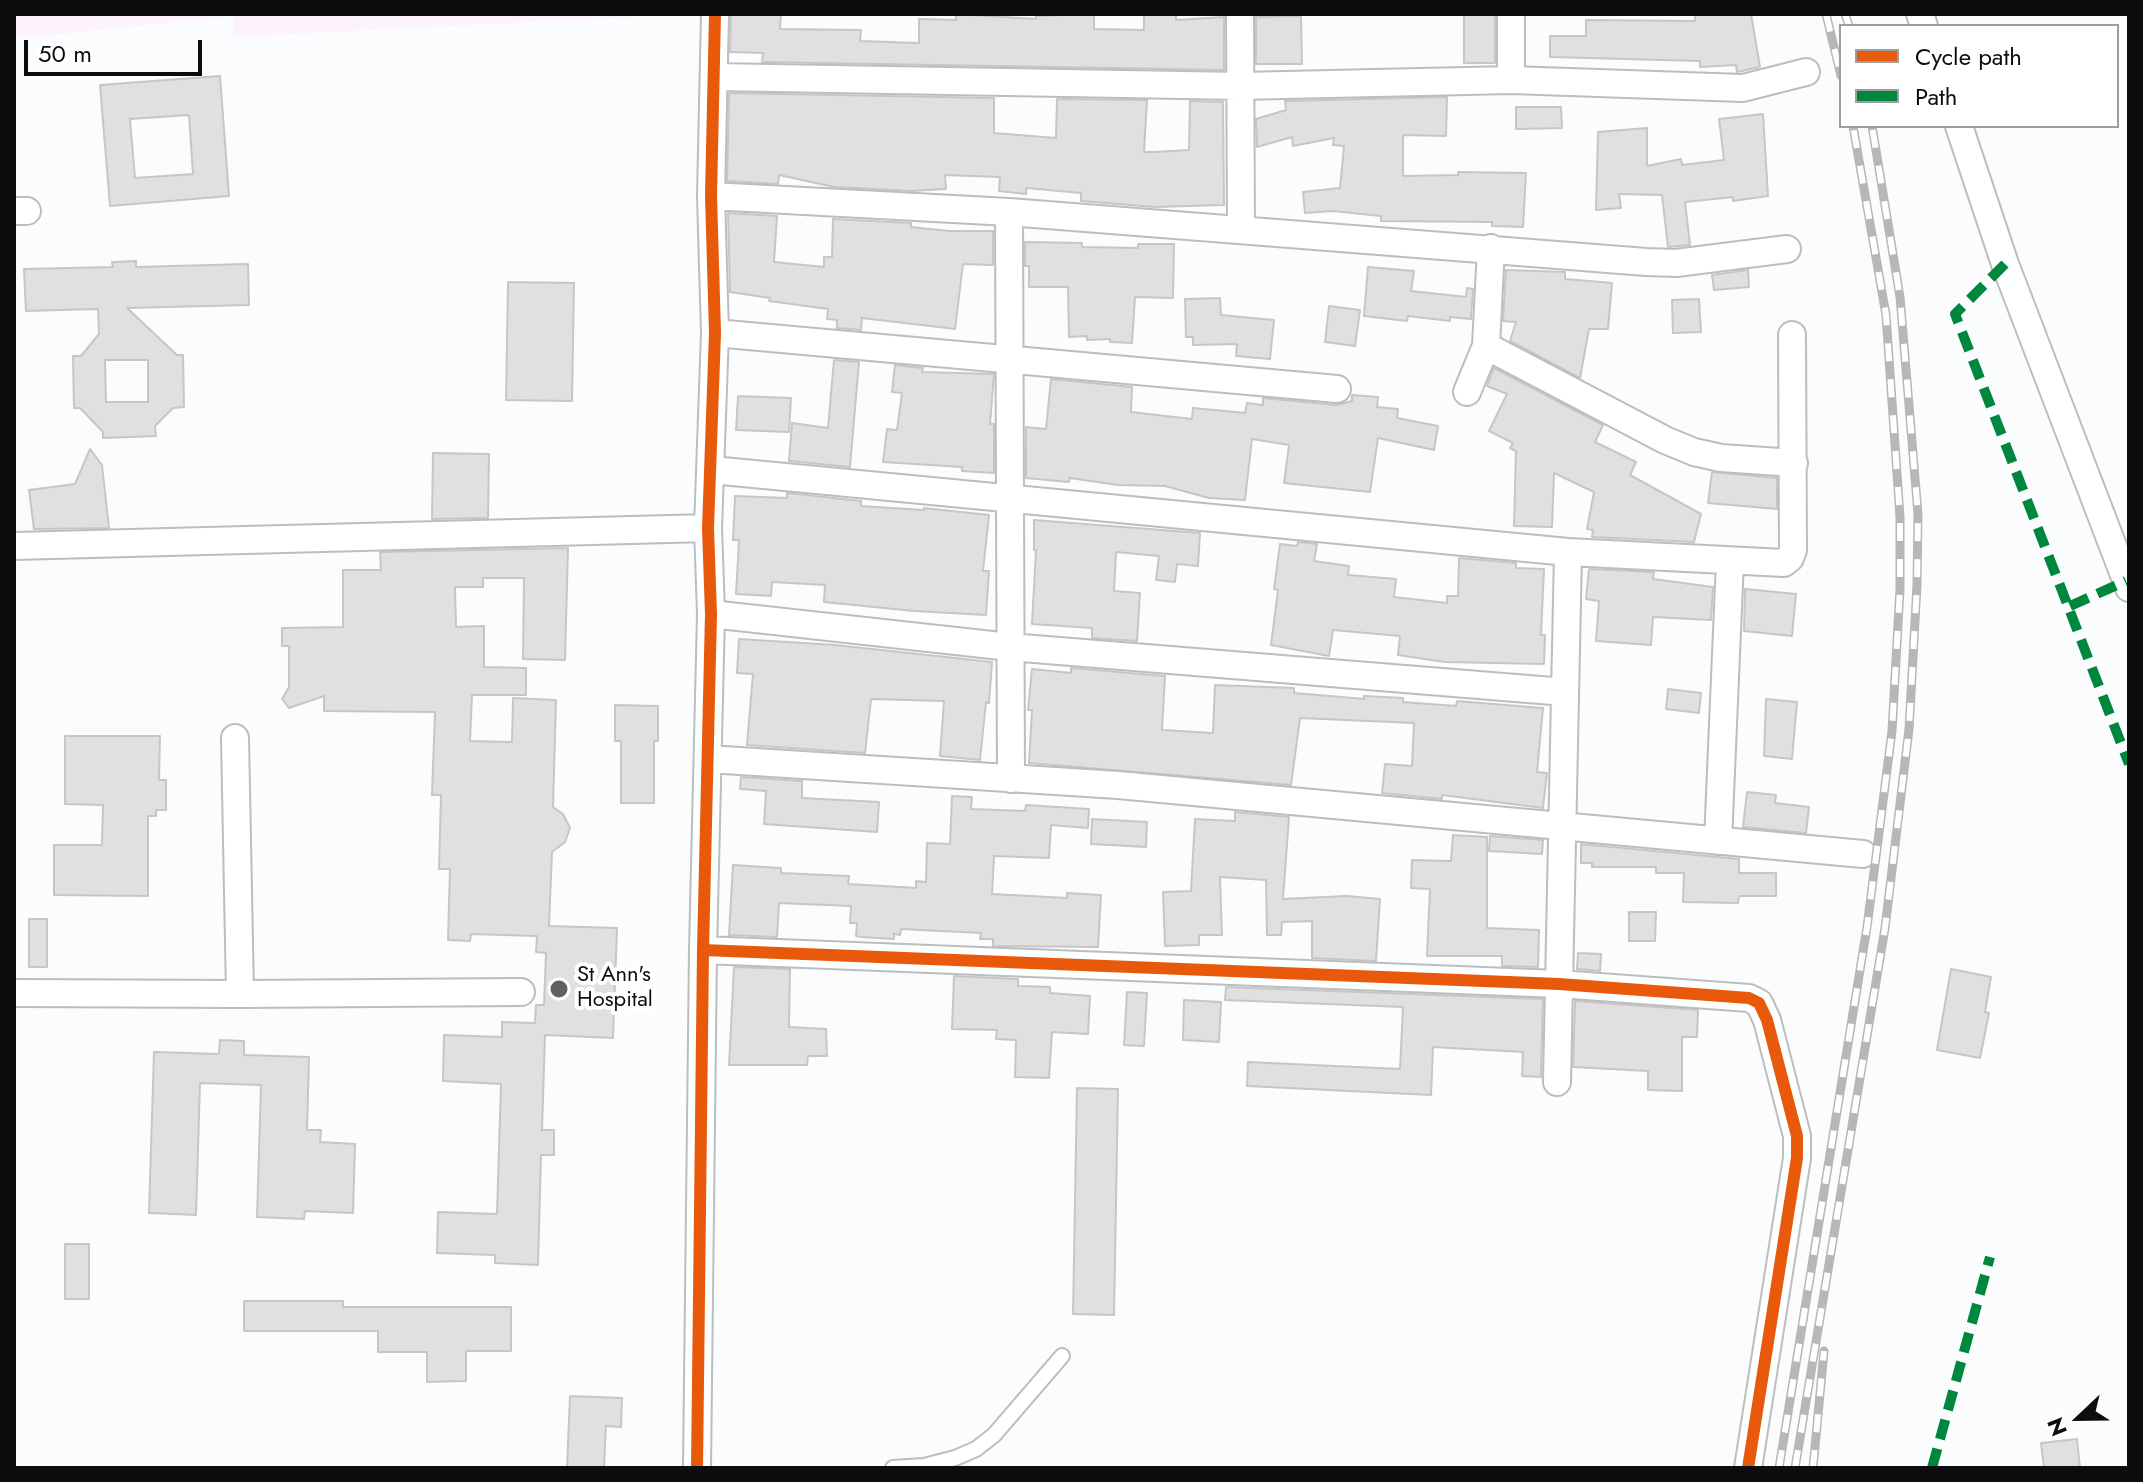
<!DOCTYPE html>
<style>
body{margin:0}
#map{position:relative;width:2143px;height:1482px;overflow:hidden;background:#fafcfe;font-family:Jost,sans-serif}
canvas{display:block}
.frame{position:absolute;inset:0;border:16px solid #0b0d0e;pointer-events:none}
.legend{position:absolute;left:1839px;top:24px;width:280px;height:104px;box-sizing:border-box;background:#fff;border:2px solid #9d9e9f;margin:0;padding:10px 14px;list-style:none;font-size:24px;color:#0b0d0e}
.legend li{display:flex;align-items:center;gap:16px;height:40px}
.legend b{width:40px;border:2px solid #9d9e9f}
.north{position:absolute;left:2039px;top:1378px;width:80px;height:80px;-webkit-text-stroke:6px #fff;paint-order:stroke;rotate:248deg;font-size:22px;font-weight:700;line-height:32px;text-align:center;color:#0b0d0e}
.north::after{content:'';display:block;margin:auto;width:28px;height:36px;background:#0b0d0e;clip-path:polygon(50% 0,100% 100%,50% 72%,0 100%)}
.scale{position:absolute;left:24px;top:40px;width:178px;height:36px;box-sizing:border-box;border:4px solid #0b0d0e;border-top:0;padding-left:10px;font-size:24px;line-height:28px;white-space:nowrap;color:#0b0d0e;-webkit-text-stroke:6px #fff;paint-order:stroke}
</style>
<div id="map">
<canvas width="2143" height="1482"></canvas>
<div class="frame"></div>
<ul class="legend">
<li><b style="height:10px;background:#e8590c"></b>Cycle path</li>
<li><b style="height:10px;background:#00873e"></b>Path</li>
</ul>
<div class="north">N</div>
<div class="scale">50 m</div>
</div>
<script>
const ctx = document.querySelector('canvas').getContext('2d');
ctx.lineJoin = 'round';
function fill(path, color) { ctx.fillStyle = color; ctx.fill(path, 'evenodd'); }
const poly = rows => new Path2D(rows.map(r => 'M' + r).join(''));
function stroke(path, color, width, dash) { ctx.strokeStyle = color; ctx.lineWidth = width; ctx.lineCap = dash ? 'butt' : 'round'; ctx.setLineDash(dash || []); ctx.stroke(path); }
function label(font, color, halo, rows, align = 'center') {
  ctx.font = font + ' Jost,sans-serif'; ctx.lineWidth = 8; ctx.setLineDash([]); ctx.textBaseline = 'middle'; ctx.strokeStyle = halo; ctx.fillStyle = color; for (const [text, x, y, turn = 0] of rows) {
    ctx.save(); ctx.translate(x, y); ctx.rotate((+turn || 0) * Math.PI / 180); ctx.textAlign = isNaN(turn) ? turn : align; if (halo) ctx.strokeText(text, 0, 0); ctx.fillText(text, 0, 0); ctx.restore();
  }
}
const education = poly([
 [14,14,692,14,233,37,233,16,14,39]
]);
const building = poly([
 [731,14,781,14,780,29,861,30,860,41,919,43,919,19,956,20,956,14,1036,19,1036,16,1094,14,1094,29,1144,30,1144,14,1176,14,1176,20,1224,17,1224,70,762,62,763,53,730,52,731,14],
 [1464,14,1495,14,1495,63,1464,63,1464,14],
 [1695,14,1751,14,1760,67,1737,72,1736,65,1700,67,1700,61,1550,57,1550,36,1586,36,1586,20,1695,21,1695,14],
 [1301,16,1302,64,1256,64,1256,17,1301,16],
 [220,76,229,196,110,206,100,85,220,76],
 [189,115,193,174,135,178,130,119,189,115],
 [729,93,994,98,994,133,1056,138,1057,99,1147,100,1144,152,1154,152,1189,150,1190,101,1223,102,1224,205,1155,207,1081,201,1081,193,1026,188,1026,194,999,191,1000,177,945,175,946,189,912,191,834,187,779,175,778,184,727,181,729,93],
 [1447,97,1446,136,1403,135,1403,176,1458,175,1458,172,1526,173,1523,227,1492,226,1492,222,1381,221,1381,216,1333,211,1305,213,1303,192,1340,188,1344,146,1333,145,1334,138,1293,146,1292,137,1257,147,1257,144,1256,119,1286,110,1285,101,1447,97],
 [1516,107,1561,107,1562,128,1516,129,1516,107],
 [1763,114,1768,196,1733,201,1733,197,1685,202,1690,245,1668,247,1662,195,1619,194,1621,208,1596,210,1598,132,1647,128,1647,166,1681,159,1682,165,1724,160,1719,119,1763,114],
 [728,213,777,216,774,262,824,267,824,257,832,257,833,219,911,223,911,227,949,231,993,231,993,265,963,264,955,329,862,318,861,330,837,328,837,320,827,319,828,309,769,301,770,298,730,292,728,213],
 [1025,242,1082,243,1082,247,1138,248,1138,244,1174,244,1173,298,1135,297,1132,343,1110,342,1110,339,1087,340,1087,336,1069,337,1068,287,1029,287,1029,266,1025,266,1025,242],
 [136,261,136,267,248,264,249,305,127,308,177,355,183,355,184,407,173,408,155,426,156,436,103,438,103,432,80,408,74,408,73,356,81,356,99,334,98,309,26,311,24,269,113,267,112,262,136,261],
 [105,360,148,360,148,402,106,402,105,360],
 [1368,267,1414,271,1411,291,1466,297,1467,288,1473,289,1471,319,1450,317,1450,321,1408,316,1407,321,1364,316,1368,267],
 [1506,270,1565,272,1565,279,1612,283,1608,329,1589,329,1580,378,1510,341,1516,322,1503,321,1506,270],
 [1748,270,1749,287,1714,290,1712,275,1748,270],
 [508,282,574,283,572,401,506,400,508,282],
 [1220,298,1221,315,1274,320,1270,359,1236,356,1237,344,1193,345,1193,337,1186,337,1185,299,1220,298],
 [1699,299,1701,332,1673,333,1672,300,1699,299],
 [1329,306,1360,310,1355,346,1325,342,1329,306],
 [834,360,859,362,850,467,789,461,792,423,828,428,834,360],
 [895,365,923,368,922,372,994,374,990,424,994,424,994,473,962,471,962,467,883,462,887,429,897,430,902,393,892,392,895,365],
 [1494,368,1603,425,1595,442,1636,462,1630,475,1701,514,1694,542,1592,537,1593,530,1587,529,1594,492,1554,473,1552,527,1514,526,1516,451,1510,448,1513,443,1489,431,1507,394,1487,386,1494,368],
 [1051,379,1132,387,1131,412,1192,419,1193,408,1245,413,1247,403,1263,405,1263,398,1336,405,1352,401,1352,395,1378,397,1377,407,1398,409,1397,418,1438,426,1434,450,1378,438,1370,492,1284,483,1289,445,1252,439,1245,500,1209,498,1165,486,1118,485,1070,478,1069,482,1026,478,1026,427,1046,429,1051,379],
 [738,396,791,398,789,432,736,430,738,396],
 [90,449,102,465,109,528,34,529,29,490,75,484,90,449],
 [433,453,489,454,488,518,432,519,433,453],
 [1712,472,1777,478,1777,509,1708,503,1712,472],
 [787,493,861,501,861,506,924,510,924,508,989,515,983,571,989,571,986,615,914,611,824,602,825,585,772,582,771,596,736,594,739,540,733,540,735,496,787,498,787,493],
 [1034,520,1200,533,1198,566,1177,564,1175,582,1156,580,1159,556,1116,552,1114,591,1140,593,1137,641,1092,638,1092,628,1032,624,1036,550,1034,550,1034,520],
 [1298,542,1317,544,1314,561,1349,566,1348,575,1396,579,1394,597,1447,603,1447,596,1458,596,1459,558,1516,563,1516,568,1544,569,1541,635,1545,635,1544,664,1445,662,1398,655,1400,636,1333,630,1329,656,1271,645,1278,590,1274,589,1280,544,1297,546,1298,542],
 [568,548,565,660,523,659,524,578,483,578,483,587,455,587,456,627,484,626,484,667,526,668,526,695,472,695,470,741,512,742,513,698,556,700,553,807,563,814,570,828,565,842,552,852,549,926,617,928,613,1038,545,1035,542,1130,554,1130,554,1155,541,1155,538,1265,495,1263,495,1255,437,1253,438,1212,497,1214,501,1084,443,1081,444,1035,502,1037,502,1022,535,1023,536,1005,544,1005,546,953,536,952,537,936,471,934,470,941,448,940,450,869,439,869,441,795,432,795,435,712,324,711,324,696,289,708,282,699,289,687,289,646,282,646,282,628,343,627,343,570,381,570,380,552,568,548],
 [1589,569,1654,572,1653,579,1713,587,1711,620,1653,617,1651,645,1596,641,1599,601,1586,599,1589,569],
 [1745,589,1796,594,1792,636,1744,631,1745,589],
 [739,639,835,645,992,662,989,703,986,702,980,760,940,756,944,701,871,699,865,753,747,745,753,674,737,673,739,639],
 [1071,668,1165,676,1162,730,1213,733,1215,685,1294,688,1294,693,1364,699,1364,696,1403,698,1403,702,1456,706,1457,701,1543,708,1537,772,1547,773,1543,808,1442,795,1442,799,1382,793,1385,764,1412,766,1414,723,1300,718,1291,785,1029,763,1032,710,1028,710,1032,669,1071,673,1071,668],
 [1668,689,1701,693,1699,713,1666,709,1668,689],
 [1766,699,1797,702,1792,759,1764,756,1766,699],
 [615,705,658,706,658,741,654,741,654,803,621,803,621,741,615,741,615,705],
 [65,736,160,736,159,780,166,780,166,810,156,810,156,816,148,816,148,896,54,895,54,845,102,845,103,805,65,804,65,736],
 [741,777,802,781,802,798,879,802,877,832,764,824,766,791,740,789,741,777],
 [1747,792,1776,795,1775,803,1809,807,1806,833,1743,827,1747,792],
 [952,796,972,797,971,809,1025,811,1026,805,1089,809,1088,828,1051,825,1049,858,994,856,992,894,1067,898,1067,893,1101,895,1098,947,993,946,993,939,980,939,981,933,901,929,900,935,894,934,894,939,861,937,856,936,857,923,850,923,851,906,779,903,777,937,729,935,733,865,781,868,781,873,849,876,848,884,916,888,916,881,926,882,927,843,950,844,952,796],
 [1235,812,1289,817,1283,899,1347,896,1380,899,1376,961,1312,958,1312,921,1282,922,1281,935,1267,935,1266,880,1220,877,1222,935,1199,935,1199,945,1165,946,1163,892,1191,891,1195,819,1235,821,1235,812],
 [1092,819,1147,822,1146,847,1091,844,1092,819],
 [1453,835,1487,837,1487,928,1539,930,1538,967,1502,966,1502,956,1427,956,1430,889,1411,888,1412,860,1451,861,1453,835],
 [1490,836,1543,840,1542,854,1489,851,1490,836],
 [1581,844,1739,859,1739,873,1776,873,1776,896,1739,896,1738,903,1683,902,1684,873,1656,873,1656,867,1592,867,1592,863,1581,863,1581,844],
 [1629,912,1656,912,1655,941,1629,941,1629,912],
 [29,919,47,919,47,967,29,967,29,919],
 [1578,953,1601,954,1600,971,1577,969,1578,953],
 [734,967,790,969,789,1027,826,1029,827,1056,808,1056,807,1065,729,1065,734,967],
 [1951,969,1991,977,1985,1012,1989,1013,1980,1058,1937,1050,1951,969],
 [954,976,1018,979,1018,986,1050,987,1050,993,1090,996,1088,1034,1052,1032,1049,1078,1015,1077,1016,1040,996,1039,997,1030,952,1029,954,976],
 [1226,987,1543,999,1541,1077,1522,1076,1523,1052,1433,1047,1431,1095,1247,1086,1248,1062,1400,1069,1403,1007,1225,1000,1226,987],
 [1127,992,1147,993,1144,1046,1124,1045,1127,992],
 [1184,1000,1221,1002,1219,1042,1183,1040,1184,1000],
 [1575,1001,1698,1010,1697,1037,1682,1037,1682,1091,1648,1090,1648,1071,1573,1067,1575,1001],
 [220,1040,244,1041,244,1055,309,1057,307,1130,321,1130,320,1142,355,1144,353,1213,305,1211,304,1219,257,1217,261,1085,200,1083,196,1215,149,1213,154,1052,219,1054,220,1040],
 [1077,1088,1118,1089,1114,1315,1073,1314,1077,1088],
 [65,1244,89,1244,89,1299,65,1299,65,1244],
 [244,1301,343,1301,343,1307,511,1307,511,1351,466,1351,466,1381,427,1382,427,1352,378,1352,378,1331,244,1331,244,1301],
 [570,1396,622,1398,621,1427,606,1426,604,1468,567,1468,570,1396],
 [2077,1439,2080,1468,2044,1468,2041,1443,2077,1439]
]);
const service = poly([
 [893,1468,924,1466,955,1458,976,1449,994,1435,1062,1356]
]);
const minor = poly([
 [1240,14,1241,230],
 [1920,14,1924,26],
 [714,77,1240,86,1511,80,1743,88,1806,72],
 [1511,80,1511,14],
 [1959,126,2005,264,2129,588],
 [711,196,1009,212,1646,262,1676,263,1787,249],
 [14,211,27,211],
 [1009,212,1011,779],
 [715,333,1337,389],
 [1486,346,1665,440,1694,452,1721,458,1794,463],
 [1467,392,1486,346,1491,248],
 [712,470,1568,552,1784,563,1790,558,1793,550,1792,335],
 [14,546,708,528],
 [711,614,1010,647,1565,692],
 [708,759,1118,785,1863,854],
 [1718,841,1730,561],
 [703,950,1559,984,1749,998,1759,1003,1767,1020,1797,1136,1797,1158,1748,1468],
 [14,993,240,994,235,738],
 [240,994,521,992],
 [1557,1082,1568,552],
 [697,1468,703,950,711,614,708,528,715,333,711,196,715,14]
]);
const rail = poly([
 [1826,14,1841,76],
 [1845,14,1849,26],
 [1779,1468,1867,927,1892,731,1900,589,1900,517,1886,315,1853,126],
 [1795,1468,1885,928,1909,729,1917,585,1918,514,1900,297,1872,126],
 [1813,1468,1824,1351]
]);
const quiet = poly([
 [2005,264,1955,314,2129,764],
 [2070,606,2126,581],
 [1932,1468,1990,1257]
]);
const cycleway = poly([
 [703,950,1559,984,1749,998,1759,1003,1767,1020,1797,1136,1797,1158,1748,1468],
 [697,1468,703,950,711,614,708,528,715,333,711,196,715,14]
]);
const markers = [
 [559,989,10,"#5f6162"]
];
const poiNames = [
 ["St Ann's",577,976],
 ["Hospital",577,1001]
];
fill(education, '#fcf3fd');
fill(building, '#e0e0e0');
stroke(building, '#c6c6c6', 2);
stroke(service, '#bbbdbf', 18);
stroke(minor, '#bbbdbf', 30);
stroke(service, '#feffff', 14);
stroke(minor, '#feffff', 26);
stroke(rail, '#b6b7b7', 9);
stroke(rail, '#fff', 6, [18]);
stroke(quiet, '#00873e', 10, [20, 10]);
stroke(cycleway, '#e8590c', 12);
for (const [x, y, r, color] of markers) { const dot = new Path2D(); dot.arc(x, y, r, 0, 2 * Math.PI); ctx.fillStyle = color; ctx.fill(dot); stroke(dot, '#fff', 3); }
label('22px', '#0b0d0e', '#fff', poiNames, 'left');
</script>
